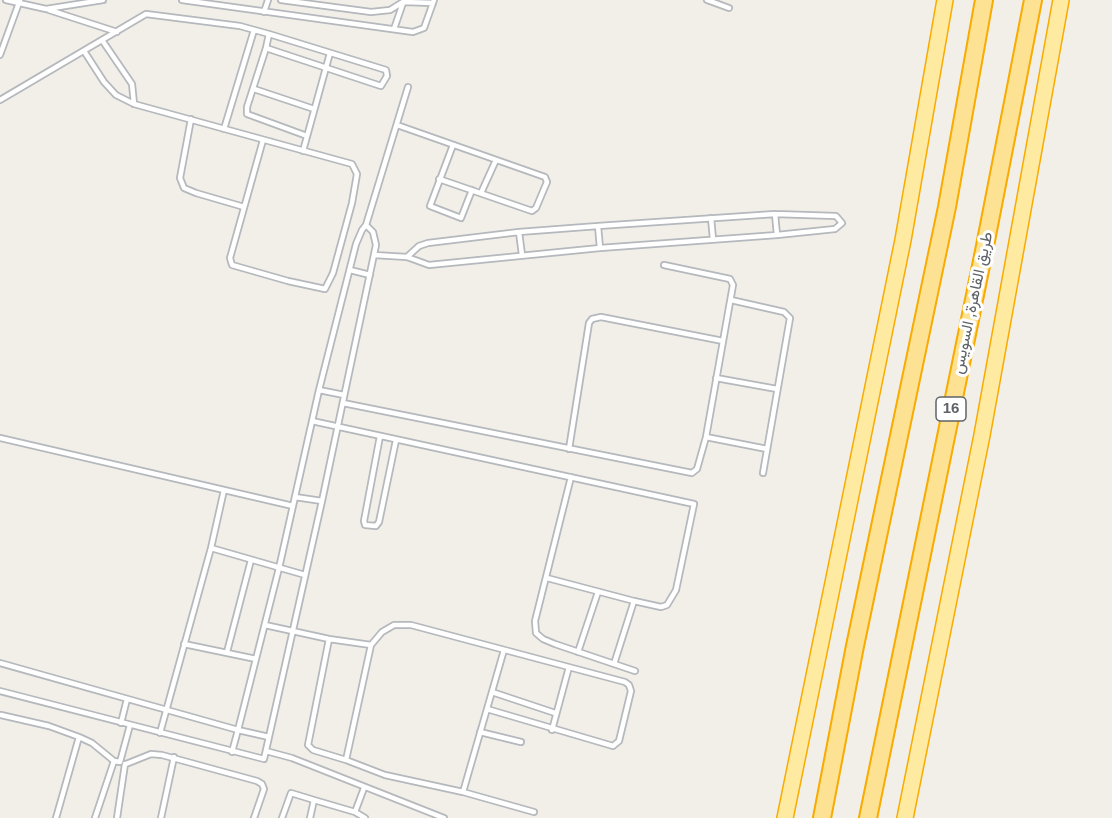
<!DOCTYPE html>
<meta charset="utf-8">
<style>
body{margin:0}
canvas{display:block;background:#f1efe8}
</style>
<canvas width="1112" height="818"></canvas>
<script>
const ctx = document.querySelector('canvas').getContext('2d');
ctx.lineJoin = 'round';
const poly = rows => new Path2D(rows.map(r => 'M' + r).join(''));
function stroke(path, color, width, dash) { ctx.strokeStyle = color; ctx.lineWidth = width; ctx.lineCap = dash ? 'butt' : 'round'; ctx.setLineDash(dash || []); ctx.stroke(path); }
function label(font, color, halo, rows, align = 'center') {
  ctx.font = font + ' Helvetica,Vazirmatn,sans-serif'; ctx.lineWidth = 6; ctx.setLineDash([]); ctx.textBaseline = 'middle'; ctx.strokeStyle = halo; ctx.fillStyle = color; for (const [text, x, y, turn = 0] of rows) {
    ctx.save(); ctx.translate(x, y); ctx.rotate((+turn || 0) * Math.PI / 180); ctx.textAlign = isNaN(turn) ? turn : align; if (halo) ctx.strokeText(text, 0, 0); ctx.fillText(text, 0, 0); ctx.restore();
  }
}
const service = poly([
 [6,0,46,9,103,0],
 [182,0,413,32,424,28,434,0],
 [281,0,371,12,390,10,403,2,433,3],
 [707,0,729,8],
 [49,10,117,32],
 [264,12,268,0],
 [394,29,403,3],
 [102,40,132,84,134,104],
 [266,48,247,107,247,114,307,136],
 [84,51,104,82,116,95,134,104,352,164,357,174,352,203,333,273,325,289,288,281,232,265,230,258,263,140],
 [0,55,20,0],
 [254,89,314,109],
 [0,100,146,14,240,26,269,34,386,70,387,76,381,86,266,48,269,34],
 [191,119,180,178,184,188,196,193,244,207],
 [397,125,545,177,547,182,536,208,532,211,439,179],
 [224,129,254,30],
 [453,145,430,206,461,218,472,190],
 [303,151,330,53],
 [481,193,496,160],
 [775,214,777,235],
 [711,218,713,239],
 [598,226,600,248],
 [519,232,522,255],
 [374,255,407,257,429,265,600,248,777,235,835,229,842,223,836,216,775,214,598,226,519,232,428,243,419,246,407,257],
 [350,270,370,275],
 [731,300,784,312,790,318,763,473],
 [716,378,777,389],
 [319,390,344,395],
 [343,403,692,473,697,469,706,437,733,285,730,279,664,265],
 [312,421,694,504,676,590,667,605,661,607,634,601,547,578],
 [380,436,364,521,365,525,376,526,379,522,396,440],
 [706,437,767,449],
 [0,438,293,506],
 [569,449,589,323,592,319,601,317,723,341],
 [571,477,535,621,536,633,543,639,555,644,635,671],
 [295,497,322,501],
 [211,548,305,575],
 [265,625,329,639,371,645,382,632,394,625,411,625,625,682,629,685,631,691,619,741,613,746,487,709],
 [329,639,308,745,313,750,346,760],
 [184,644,256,659],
 [371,645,346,760,385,775,463,792,534,812],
 [227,652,251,560],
 [578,652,598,592],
 [0,663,238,730,279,568,319,390,356,244,362,230,366,225,408,87],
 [614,664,634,601],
 [0,691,264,759,322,501,376,245,373,232,366,225],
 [492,692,555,713],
 [1,715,49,726,79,737,92,743,114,761],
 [121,723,127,699],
 [552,730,569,667],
 [480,732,521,742],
 [160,733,211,548,224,490],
 [266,751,292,758,444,818],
 [232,752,238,730,269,737],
 [126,764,151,754,162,755,257,781,262,784,264,789,254,818],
 [364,788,355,812,365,818],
 [463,792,504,650],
 [56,818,79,737],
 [95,818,114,761,120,762,130,725],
 [117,818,125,764],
 [161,818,174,757],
 [282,818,291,793,314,800],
 [310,818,314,800,355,812]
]);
const trunk = poly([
 [785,818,903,240,945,0],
 [905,818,982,435,1061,0]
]);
const motorway = poly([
 [822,818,855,646,947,207,984,0],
 [868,818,984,251,1033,0]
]);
const shields = [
 [951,409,30]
];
const shieldNames = [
 ["16",951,409]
];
const streetNames = [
 ["طريق القاهرة, السويس",973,303,-78]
];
stroke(service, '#b5b8bc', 8);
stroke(trunk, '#f9ab00', 18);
stroke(motorway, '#f9ab00', 20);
stroke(service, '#fff', 4.5);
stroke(trunk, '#feeaa1', 15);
stroke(motorway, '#fde293', 16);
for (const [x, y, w] of shields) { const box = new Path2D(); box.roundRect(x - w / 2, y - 12, w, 24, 4.5); ctx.fillStyle = '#fff'; ctx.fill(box); stroke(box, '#5f6368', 1.5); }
label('bold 15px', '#5f6368', null, shieldNames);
label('16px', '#5f6368', '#fff', streetNames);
</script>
